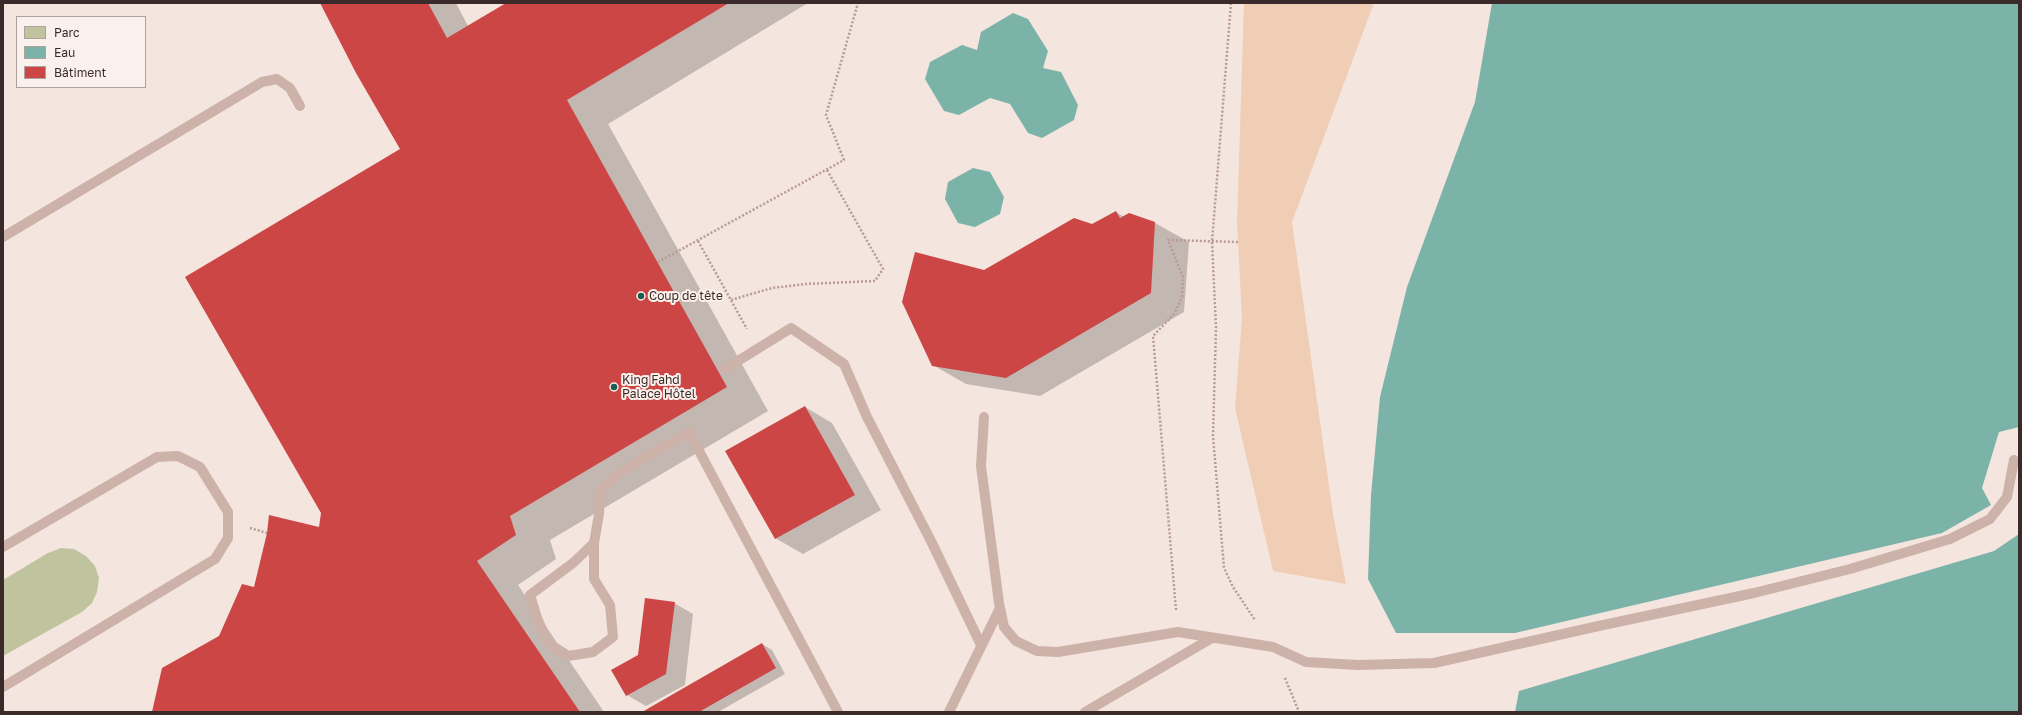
<!DOCTYPE html>
<meta charset="utf-8">
<style>
body{margin:0}
#map{position:relative;width:2022px;height:715px;overflow:hidden;background:#f4e5df;font-family:"Golos Text",sans-serif}
canvas{display:block}
.frame{position:absolute;inset:0;border:4px solid #3a2b2a;pointer-events:none}
.legend{position:absolute;left:16px;top:16px;width:130px;height:72px;box-sizing:border-box;background:#fbf1ec;border:1px solid #aea29e;margin:0;padding:5px 7px;list-style:none;font-size:12px;color:#3a2b2a}
.legend li{display:flex;align-items:center;gap:8px;height:20px}
.legend b{width:20px;border:1px solid #aea29e}
</style>
<div id="map">
<canvas width="2022" height="715"></canvas>
<div class="frame"></div>
<ul class="legend">
<li><b style="height:11px;background:#c0c49e"></b>Parc</li>
<li><b style="height:11px;background:#7cb3a8"></b>Eau</li>
<li><b style="height:11px;background:#cc4645"></b>Bâtiment</li>
</ul>
</div>
<script>
const ctx = document.querySelector('canvas').getContext('2d');
ctx.lineJoin = 'round';
function fill(path, color) { ctx.fillStyle = color; ctx.fill(path, 'evenodd'); }
const poly = rows => new Path2D(rows.map(r => 'M' + r).join(''));
function stroke(path, color, width, dash) { ctx.strokeStyle = color; ctx.lineWidth = width; ctx.lineCap = dash ? 'butt' : 'round'; ctx.setLineDash(dash || []); ctx.stroke(path); }
function label(font, color, halo, rows, align = 'center') {
  ctx.font = font + ' "Golos Text",sans-serif'; ctx.lineWidth = 4; ctx.setLineDash([]); ctx.textBaseline = 'middle'; ctx.strokeStyle = halo; ctx.fillStyle = color; for (const [text, x, y, turn = 0] of rows) {
    ctx.save(); ctx.translate(x, y); ctx.rotate((+turn || 0) * Math.PI / 180); ctx.textAlign = isNaN(turn) ? turn : align; if (halo) ctx.strokeText(text, 0, 0); ctx.fillText(text, 0, 0); ctx.restore();
  }
}
const green = poly([
 [61,548,74,549,86,556,95,566,99,578,97,592,92,603,82,612,3,656,3,580,48,553]
]);
const sand = poly([
 [1244,3,1374,3,1292,222,1333,514,1346,584,1273,571,1235,408,1242,318,1237,223]
]);
const water = poly([
 [1492,3,2019,3,2019,427,1999,432,1982,488,1991,505,1942,533,1515,633,1396,633,1368,579,1371,495,1380,397,1407,287,1475,102],
 [1013,13,1028,19,1048,51,1043,68,1061,72,1078,105,1074,120,1042,138,1028,133,1010,104,990,98,959,115,944,111,925,79,930,62,962,45,977,50,981,32],
 [973,168,990,172,1004,197,1000,214,975,227,958,223,945,199,948,182],
 [2019,534,2019,712,1515,712,1519,691,1994,551]
]);
const shadow = poly([
 [321,3,456,3,468,26,508,3,808,3,608,124,768,411,550,540,556,559,518,585,604,712,153,712,219,636,255,588,320,528,402,149],
 [1116,212,1124,217,1129,214,1155,223,1189,242,1184,312,1040,396,966,384,933,365,984,271,1092,225],
 [805,407,832,423,881,510,803,554,775,538],
 [674,603,693,614,685,685,646,706,627,695,639,656],
 [762,644,772,650,785,674,718,712,644,712]
]);
const building = poly([
 [320,3,428,3,447,38,506,3,729,3,567,100,727,387,510,516,516,535,477,561,580,712,152,712,162,668,219,636,242,584,254,587,267,533,269,515,319,527,321,513,185,277,400,149,356,73],
 [1116,211,1120,218,1129,213,1155,222,1151,293,1006,378,932,366,902,302,915,252,984,270,1074,218,1092,224],
 [805,406,855,495,775,539,725,451],
 [645,598,675,602,666,674,626,696,611,670,638,655],
 [762,643,776,668,699,712,642,712]
]);
const path = poly([
 [1231,3,1212,242,1216,327,1213,436,1224,568,1233,587,1255,620],
 [698,241,747,329],
 [658,262,844,160,826,115,858,3],
 [731,300,772,288,805,284,875,281,883,269,827,170],
 [250,528,267,533],
 [1176,610,1153,336,1174,314,1182,297,1183,277,1168,240,1238,242],
 [1285,678,1299,712]
]);
const lane = poly([
 [3,237,262,82,277,79,290,88,300,106],
 [725,369,791,328,844,364,867,417,931,541,981,645],
 [984,417,981,466,999,603,1004,627,1016,641,1037,651,1058,652,1178,632,1273,647,1306,662,1358,665,1434,663,1594,627,1754,593,1850,569,1950,539,1990,519,2007,497,2014,460],
 [594,543,573,563,530,595,537,618,548,643,568,656,593,652,613,637,610,605,594,579,594,543,599,514,600,490,624,470,689,432,838,712],
 [3,547,157,457,178,456,200,467,228,512,228,538,215,559,3,687],
 [949,712,1000,608],
 [1085,712,1212,638]
]);
const markers = [
 [641,296,4,"#1d5e53"],
 [614,387,4,"#1d5e53"]
];
const poiNames = [
 ["Coup de tête",649,296],
 ["King Fahd",622,380],
 ["Palace Hôtel",622,394]
];
fill(green, '#c0c49e');
fill(sand, '#f0ceb5');
fill(water, '#7cb3a8');
fill(shadow, '#0003');
fill(building, '#cc4645');
stroke(path, '#b99b94', 2.5, [2, 2]);
stroke(lane, '#cdb2aa', 10);
for (const [x, y, r, color] of markers) { const dot = new Path2D(); dot.arc(x, y, r, 0, 2 * Math.PI); ctx.fillStyle = color; ctx.fill(dot); stroke(dot, '#fbf1ec', 1.5); }
label('12px', '#3a2b2a', '#fbf1ec', poiNames, 'left');
</script>
